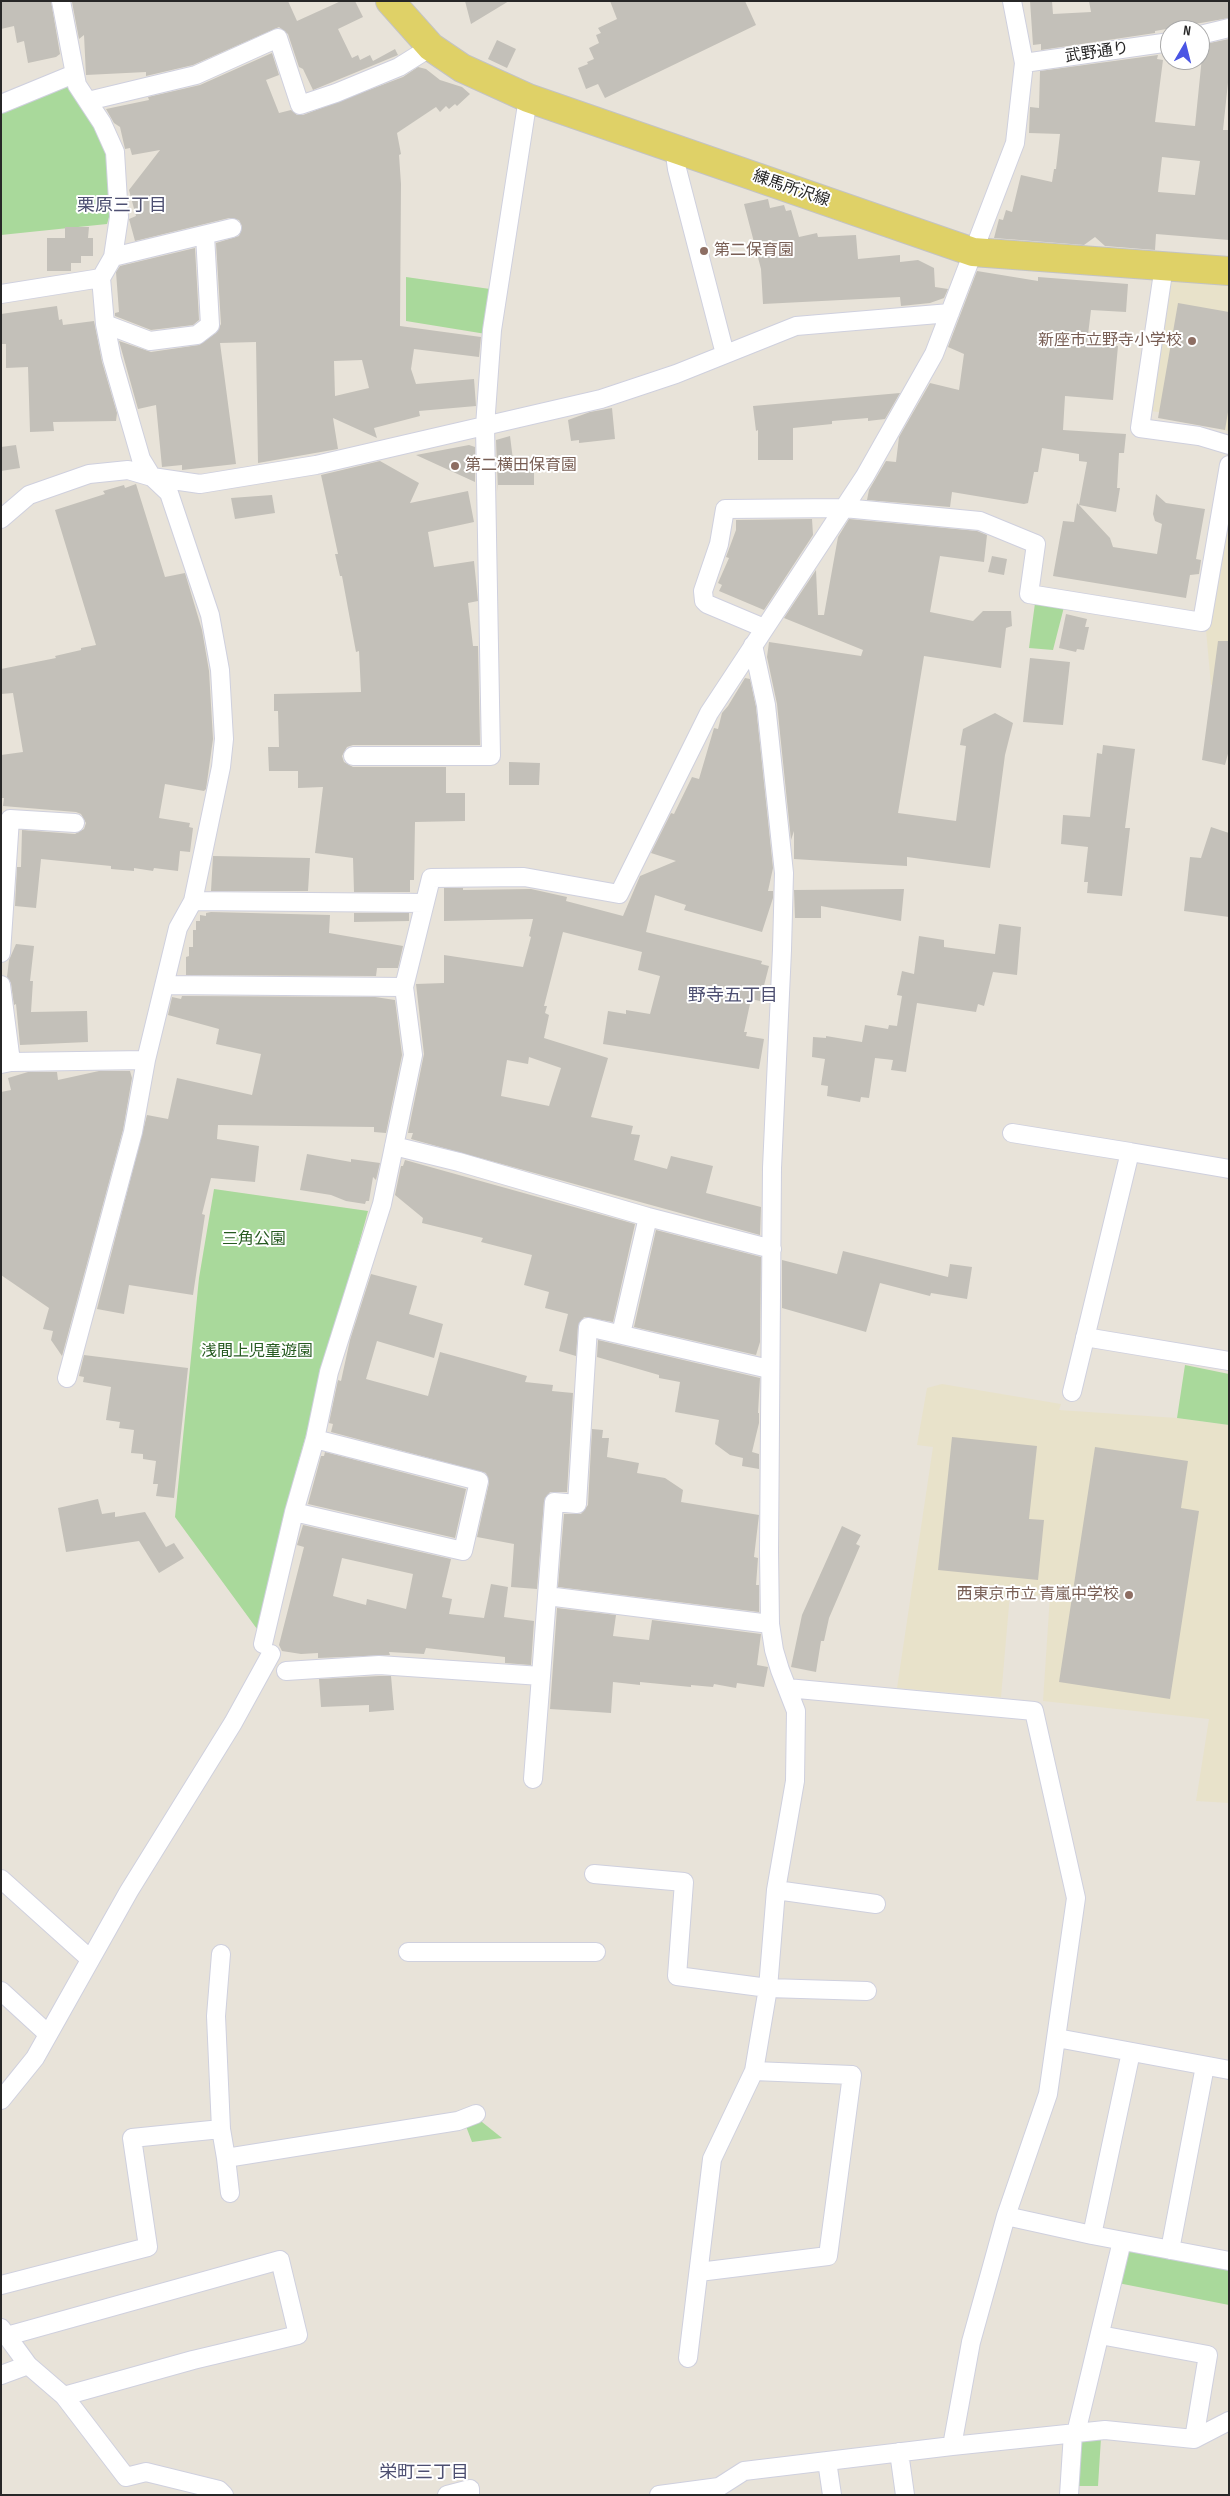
<!DOCTYPE html>
<meta charset="utf-8">
<style>
body{margin:0}
#map{position:relative;width:1230px;height:2496px;overflow:hidden;background:#e8e3d9;font-family:"Sofia Sans Condensed",sans-serif}
canvas{display:block}
.frame{position:absolute;inset:0;border:2px solid #272727;pointer-events:none}
.north{position:absolute;left:1160px;top:20px;width:50px;height:50px;box-sizing:border-box;background:#fff;border:1px solid #a9a9a9;border-radius:50%;rotate:8deg;font-size:14px;font-weight:700;line-height:20px;text-align:center;color:#272727}
.north::after{content:'';display:block;margin:auto;width:18px;height:22px;background:#4a55e4;clip-path:polygon(50% 0,100% 100%,50% 72%,0 100%)}
</style>
<div id="map">
<canvas width="1230" height="2496"></canvas>
<div class="frame"></div>
<div class="north">N</div>
</div>
<script>
const ctx = document.querySelector('canvas').getContext('2d');
ctx.lineJoin = 'round';
function fill(path, color) { ctx.fillStyle = color; ctx.fill(path, 'evenodd'); }
const poly = rows => new Path2D(rows.map(r => 'M' + r).join(''));
function stroke(path, color, width, dash) { ctx.strokeStyle = color; ctx.lineWidth = width; ctx.lineCap = dash ? 'butt' : 'round'; ctx.setLineDash(dash || []); ctx.stroke(path); }
function label(font, color, halo, rows, align = 'center') {
  ctx.font = font + ' "Sofia Sans Condensed","Noto Sans JP",sans-serif'; ctx.lineWidth = 4; ctx.setLineDash([]); ctx.textBaseline = 'middle'; ctx.strokeStyle = halo; ctx.fillStyle = color; for (const [text, x, y, turn = 0] of rows) {
    ctx.save(); ctx.translate(x, y); ctx.rotate((+turn || 0) * Math.PI / 180); ctx.textAlign = isNaN(turn) ? turn : align; if (halo) ctx.strokeText(text, 0, 0); ctx.fillText(text, 0, 0); ctx.restore();
  }
}
const education = poly([
 [1168,265,1229,271,1229,431,1222,430,1207,419,1144,410],
 [1229,478,1229,685,1211,685,1206,630],
 [942,1384,1061,1404,1059,1410,1177,1418,1229,1425,1229,1803,1196,1801,1209,1719,1043,1701,1050,1596,1010,1594,1001,1697,897,1688,933,1447,917,1445,927,1388]
]);
const green = poly([
 [72,79,106,152,110,214,107,224,1,235,1,108],
 [406,277,490,289,486,334,406,321],
 [1035,603,1064,607,1053,650,1029,648],
 [214,1189,368,1211,283,1518,257,1629,175,1517,199,1278],
 [1185,1365,1229,1374,1229,1425,1177,1418],
 [477,2118,502,2138,472,2142,464,2121],
 [1127,2247,1229,2265,1229,2305,1118,2283],
 [1101,2438,1098,2486,1072,2486,1075,2440]
]);
const building = poly([
 [1,1,51,1,60,54,56,57,28,63,24,41,17,43,14,26,1,29],
 [288,1,297,21,341,1,355,1,363,17,338,29,352,58,358,55,360,60,370,55,373,61,395,49,398,55,313,90,303,69,299,67,288,34,279,27,193,65,146,76,146,72,86,75,84,35,79,39,72,2],
 [465,1,509,1,471,24],
 [610,1,745,1,756,25,605,98,598,84,586,89,578,68,588,64,587,62,594,59,589,48,599,43,596,35,601,33,598,28,617,19],
 [1030,1,1052,1,1053,14,1091,12,1089,1,1229,1,1229,18,1155,31,1155,33,1041,50,1041,44,1033,45],
 [1229,39,1229,73,1223,130,1229,130,1229,240,1156,234,1155,250,1105,246,1095,237,1084,245,994,238,999,219,1003,220,1006,210,1012,212,1021,175,1052,182,1054,169,1056,169,1060,134,1029,133,1030,107,1039,108,1040,71,1158,55,1157,59,1163,60,1155,122,1195,126,1202,57,1200,57,1200,45],
 [1162,157,1200,161,1195,195,1158,192],
 [497,40,516,49,507,68,488,59],
 [272,53,279,75,266,80,279,113,291,110,297,115,303,115,403,77,418,67,426,69,440,80,462,87,470,94,457,106,455,104,449,109,446,106,440,112,436,107,397,133,401,154,399,155,401,184,400,326,481,337,479,357,414,349,411,369,416,384,474,379,476,406,419,411,420,416,374,428,377,438,333,418,338,449,258,463,256,342,220,343,236,464,182,470,182,465,162,467,156,405,138,409,119,341,151,352,199,345,216,333,221,324,216,243,239,236,242,226,239,220,229,218,135,241,129,219,136,216,129,190,160,150,132,155,130,148,125,149,120,127,114,123,106,109,149,100,148,97,200,85],
 [362,360,369,388,335,396,334,361],
 [768,199,770,208,784,205,786,211,791,210,799,237,817,233,818,237,856,235,858,259,900,255,900,262,918,260,934,268,935,287,948,289,944,298,930,303,901,306,900,297,763,304,761,269,744,204],
 [65,227,89,227,88,238,93,238,93,256,81,256,81,263,71,263,71,271,47,271,47,238,65,238],
 [195,248,199,320,193,325,151,330,115,316,115,313,119,312,116,272,120,266],
 [977,271,1038,281,1038,277,1128,284,1126,312,1091,310,1087,343,1118,346,1113,400,1065,396,1063,430,1126,434,1124,453,1119,453,1117,488,1120,488,1116,512,1079,505,1110,538,1113,547,1157,554,1162,524,1155,521,1153,514,1156,494,1166,503,1205,509,1196,559,1201,560,1199,574,1190,575,1186,598,1053,576,1063,521,1074,522,1077,503,1079,505,1087,462,1079,461,1079,454,1042,448,1038,472,1034,472,1028,503,1024,504,952,492,950,507,867,500,869,490,886,461,896,462,899,437,930,383,959,390,964,354,948,347],
 [1178,303,1229,312,1229,406,1225,430,1158,418],
 [57,306,59,320,62,319,63,325,94,321,102,362,117,413,116,421,53,422,54,431,30,432,28,367,6,368,6,344,1,344,1,314],
 [900,393,885,419,868,421,868,418,832,421,832,424,793,428,793,460,758,460,758,430,756,431,753,406],
 [612,408,615,439,579,443,579,440,571,441,568,420,590,412],
 [510,436,514,468,534,469,534,485,498,485,498,492,496,440],
 [16,445,20,468,1,471,1,447],
 [469,445,475,447,475,482,416,455],
 [380,461,419,483,410,503,468,491,474,522,428,532,434,567,474,561,478,601,468,603,473,646,478,646,480,745,353,745,347,747,342,756,344,762,353,767,446,767,446,793,465,793,465,821,415,822,414,880,410,880,410,892,354,892,353,858,315,853,323,787,298,788,298,771,269,771,268,747,279,747,278,711,274,711,274,694,361,692,359,651,356,652,342,576,340,576,335,554,338,554,321,475],
 [136,484,165,577,185,573,202,630,209,671,213,739,206,789,204,791,165,784,159,818,190,823,189,827,193,828,190,852,180,851,178,871,154,868,153,871,134,868,134,871,111,869,111,866,41,859,36,908,15,906,17,867,21,867,22,830,75,834,84,829,86,823,81,814,76,812,3,806,4,798,1,798,1,755,23,752,13,693,1,694,1,669,56,658,55,656,81,650,81,648,96,645,55,510,105,494,103,491,124,485,125,488],
 [272,495,275,513,235,519,231,498],
 [812,519,813,535,764,610,719,591,722,585,718,583,729,558,726,557,736,530,736,520],
 [849,519,977,531,987,535,984,562,940,556,930,612,973,621,983,611,1011,611,1012,626,1006,628,1001,668,924,656,898,813,956,821,966,746,960,745,963,729,995,713,1013,723,1005,755,990,868,907,857,907,866,794,859,794,831,791,840,777,704,767,657,769,642,861,656,863,650,784,618,816,570,818,615,824,615,838,537],
 [992,556,1007,559,1004,575,988,572],
 [1066,614,1087,619,1085,627,1089,627,1084,650,1077,649,1076,652,1059,648],
 [1218,641,1229,641,1229,750,1225,765,1202,760],
 [1030,658,1070,662,1063,725,1023,722],
 [745,678,750,679,756,707,773,868,768,891,773,891,773,898,762,932,684,910,686,905,655,895,646,932,762,961,761,964,769,966,760,1001,751,999,744,1032,747,1032,746,1036,764,1039,759,1069,603,1044,608,1011,626,1014,626,1010,650,1014,660,976,638,970,642,952,563,932,544,1006,547,1006,545,1013,549,1015,544,1038,608,1058,591,1117,633,1126,631,1134,640,1135,634,1160,667,1169,671,1156,713,1166,706,1193,761,1207,760,1235,411,1139,413,1133,408,1133,424,1054,416,984,444,983,444,955,523,967,531,937,529,936,533,919,444,921,444,888,463,888,463,890,531,889,567,897,566,901,623,916,640,876,676,861,651,853,671,813,674,814,692,777,699,779,714,728,718,729,722,713,728,706],
 [529,1057,561,1068,549,1106,501,1096,507,1060,528,1064],
 [1103,745,1135,749,1125,828,1130,828,1122,896,1087,893,1088,882,1084,882,1088,847,1061,844,1063,815,1090,817,1097,753,1102,754],
 [509,762,540,763,539,785,509,785],
 [1211,827,1229,833,1229,917,1184,911,1190,857,1201,858],
 [213,856,310,858,308,891,211,891],
 [904,889,901,921,821,906,821,918,795,918,794,890],
 [211,912,330,915,329,933,403,946,398,968,377,968,376,976,186,975,186,957,189,956,189,947,193,947,193,930,196,930,196,921,200,921,200,915,206,916,206,913],
 [354,913,409,913,409,921,354,922],
 [999,924,1021,927,1017,975,993,972,984,1006,978,1004,976,1012,917,1003,906,1072,891,1070,893,1060,875,1058,869,1098,861,1097,860,1102,827,1096,828,1086,821,1085,825,1059,812,1057,813,1037,826,1038,826,1036,862,1042,865,1025,888,1029,889,1025,897,1026,902,996,897,995,902,971,914,974,919,936,944,940,944,947,995,954],
 [16,944,34,946,30,981,33,981,31,1012,87,1011,88,1042,20,1045,16,1004,14,1005,11,983,7,977,9,960],
 [182,996,375,997,395,1000,402,1055,386,1133,374,1132,374,1127,218,1125,217,1139,259,1146,255,1182,211,1178,202,1214,205,1215,193,1295,129,1285,124,1314,97,1309,147,1115,168,1119,177,1078,252,1095,261,1054,216,1044,219,1029,168,1015,172,997,181,999],
 [99,1071,130,1071,132,1078,123,1130,62,1356,51,1340,53,1331,43,1329,49,1308,1,1275,1,1092,11,1090,8,1078,28,1072,57,1072,58,1080],
 [307,1154,351,1162,351,1159,380,1163,376,1180,373,1177,369,1201,366,1201,365,1204,346,1201,331,1195,300,1190],
 [405,1160,635,1224,613,1322,584,1317,578,1326,576,1356,559,1351,568,1314,545,1308,549,1292,524,1285,532,1255,481,1242,483,1238,422,1223,423,1218,395,1195,401,1166,403,1166],
 [656,1230,761,1257,760,1342,756,1355,634,1327],
 [843,1251,948,1277,950,1264,972,1267,967,1299,931,1293,930,1296,880,1283,866,1332,782,1308,782,1260,837,1274],
 [371,1274,417,1286,409,1314,443,1324,434,1358,377,1341,366,1379,428,1396,440,1352,527,1376,525,1382,553,1385,552,1391,573,1393,567,1492,550,1492,544,1501,537,1589,511,1587,514,1544,477,1537,489,1483,486,1473,331,1432,333,1424,329,1423,338,1380,341,1381,350,1340],
 [598,1340,760,1378,758,1413,759,1413,759,1423,752,1452,759,1454,759,1469,742,1466,743,1458,730,1455,715,1444,719,1420,675,1412,680,1382,659,1378,659,1375,597,1357],
 [84,1355,188,1368,174,1498,156,1496,158,1484,153,1484,156,1461,143,1459,143,1454,131,1453,134,1430,119,1428,120,1422,106,1420,111,1387,83,1382,84,1377,79,1376],
 [592,1429,603,1430,602,1438,609,1438,607,1457,639,1463,637,1473,665,1478,683,1490,681,1502,759,1515,754,1557,758,1558,756,1585,759,1585,759,1612,558,1587,564,1514,581,1514,588,1505],
 [952,1437,1037,1446,1029,1519,1044,1520,1038,1580,938,1570],
 [1095,1447,1188,1461,1181,1508,1199,1511,1170,1699,1059,1682],
 [325,1452,466,1489,455,1538,308,1504,321,1456,324,1456],
 [98,1499,102,1514,115,1512,115,1517,145,1512,166,1547,174,1543,184,1558,159,1573,139,1541,66,1552,58,1508],
 [303,1525,451,1559,442,1597,452,1599,449,1614,484,1618,491,1584,508,1587,504,1617,534,1621,531,1665,505,1663,505,1657,426,1648,424,1654,389,1652,390,1655,318,1658,318,1653,301,1654,282,1651,279,1645,304,1547,297,1545],
 [342,1558,413,1574,406,1609,367,1599,366,1605,333,1596],
 [842,1526,861,1535,856,1544,860,1546,829,1618,824,1641,821,1641,816,1672,791,1667,802,1615],
 [557,1608,616,1615,613,1636,649,1640,652,1620,761,1634,757,1665,768,1667,764,1687,737,1683,736,1688,714,1684,713,1687,691,1685,691,1687,640,1682,640,1685,613,1682,611,1713,550,1709],
 [379,1676,391,1676,394,1710,369,1712,369,1705,321,1707,319,1679]
]);
const street = poly([
 [61,1,77,85,102,123,115,152,119,217,113,257,101,278,105,324,112,359,141,459,152,477,169,493,210,615,220,670,224,739,221,767,193,901,178,928,146,1060,133,1132,67,1378],
 [1200,35,1229,28],
 [1024,63,1170,42],
 [88,101,196,75,278,38,300,105,336,93,399,67,431,47],
 [1,104,74,74],
 [674,148,677,169,725,354],
 [113,257,232,228],
 [1164,266,1140,428,1199,436,1229,445],
 [1,294,101,278],
 [105,324,150,341,197,335,210,325,205,235],
 [1,519,29,495,89,474,128,470,152,477,200,484,316,465,601,399,676,374,796,326,950,313],
 [764,628,707,604,704,601,703,591,719,544,725,509,844,508,980,521,1036,544,1029,594,1202,622,1229,465],
 [353,756,491,756,485,426,492,330,528,98],
 [193,901,425,903],
 [1,953,10,819,75,823],
 [1,985,11,1062],
 [164,985,404,987],
 [1,1064,11,1062,146,1060],
 [1012,1133,1130,1152],
 [394,1146,459,1162,648,1217,772,1249],
 [621,1334,648,1217],
 [1085,1337,1229,1361],
 [1072,1392,1130,1152,1229,1169],
 [294,1512,463,1551,479,1481,315,1439],
 [547,1596,554,1502,577,1504,588,1327,769,1369],
 [263,1644,294,1512,315,1439,329,1372,382,1204,413,1055,404,987,431,878,524,877,619,894,709,713,865,476,934,354,1015,143,1024,63,1012,1],
 [286,1671,379,1665,541,1676,547,1596,770,1624],
 [787,1688,1034,1711,1076,1898,1048,2094,1006,2216,971,2342,952,2446],
 [533,1779,541,1676],
 [594,1874,684,1882,677,1976,768,1988,867,1991],
 [1,1879,90,1959],
 [776,1890,876,1904],
 [408,1952,596,1952],
 [221,1954,216,2016,221,2129,226,2158,458,2121,476,2114],
 [1,1991,48,2034],
 [1057,2038,1229,2070],
 [1,2100,35,2058,129,1891,233,1723,271,1654],
 [226,2158,230,2193],
 [1006,2216,1092,2235,1229,2261],
 [1092,2235,1131,2052],
 [1170,2250,1205,2066],
 [699,2272,828,2256,852,2075,754,2071],
 [1,2285,148,2247,132,2138,221,2129],
 [1,2328,28,2365,64,2396,126,2477,146,2472,219,2490,224,2495],
 [1100,2335,1208,2355,1194,2439],
 [7,2336,280,2260,298,2335,193,2360,64,2396],
 [688,2358,712,2159,754,2071,768,1988,776,1890,795,1781,796,1711,780,1670,774,1650,770,1624,769,1551,772,1168,782,950,784,873,766,705,753,645],
 [1,2375,28,2365],
 [1076,2433,1122,2241],
 [899,2452,905,2495],
 [827,2461,832,2495],
 [447,2495,470,2489,470,2495],
 [659,2495,719,2487,744,2471,952,2446,1105,2430,1194,2439,1229,2421],
 [1069,2495,1073,2433]
]);
const primary = poly([
 [390,1,431,47,462,68,528,98,973,252,1229,271]
]);
const markers = [
 [704,251,5,"#8d6e63"],
 [1192,341,5,"#8d6e63"],
 [455,466,5,"#8d6e63"],
 [1129,1595,5,"#8d6e63"]
];
const streetNames = [
 ["武野通り",1097,53,-8],
 ["練馬所沢線",791,189,19]
];
const educationNames = [
 ["第二保育園",714,251],
 ["新座市立野寺小学校",1182,341,"right"],
 ["第二横田保育園",465,466],
 ["西東京市立 青嵐中学校",1119,1595,"right"]
];
const parkNames = [
 ["三角公園",254,1240],
 ["浅間上児童遊園",257,1352]
];
const neighbourhoodNames = [
 ["栗原三丁目",122,206],
 ["野寺五丁目",733,996],
 ["栄町三丁目",424,2473]
];
fill(education, '#e8e2ca');
fill(green, '#a9d99b');
fill(building, '#c3c0b9');
stroke(street, '#cfd0de', 20);
stroke(primary, '#c3c3c3', 30);
stroke(street, '#fff', 18);
stroke(primary, '#dfd167', 28);
for (const [x, y, r, color] of markers) { const dot = new Path2D(); dot.arc(x, y, r, 0, 2 * Math.PI); ctx.fillStyle = color; ctx.fill(dot); stroke(dot, '#fff', 2); }
label('16px', '#272727', '#fff', streetNames);
label('16px', '#785e54', '#fff', educationNames, 'left');
label('16px', '#265a20', '#fff', parkNames);
label('18px', '#4d4f71', '#fff', neighbourhoodNames);
</script>
